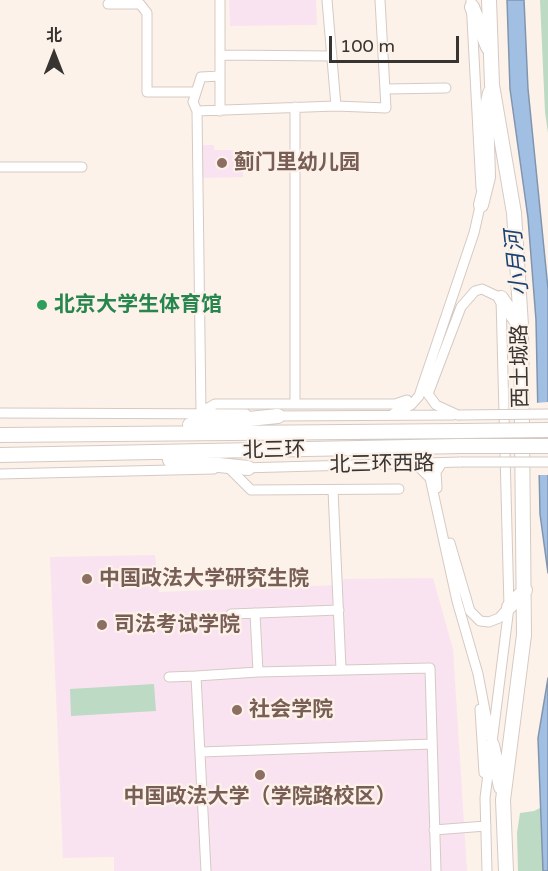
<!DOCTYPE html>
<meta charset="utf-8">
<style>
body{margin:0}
#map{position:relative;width:548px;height:871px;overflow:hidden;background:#fcf2ea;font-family:"Varela Round","Noto Sans SC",sans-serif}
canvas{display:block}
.north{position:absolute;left:24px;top:24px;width:60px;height:60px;-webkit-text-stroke:4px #fcf2ea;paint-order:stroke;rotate:0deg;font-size:16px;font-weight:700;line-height:24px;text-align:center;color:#383431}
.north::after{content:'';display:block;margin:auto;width:21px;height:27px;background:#383431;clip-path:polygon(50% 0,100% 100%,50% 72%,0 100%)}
.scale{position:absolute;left:329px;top:36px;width:130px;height:27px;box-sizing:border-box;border:3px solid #383431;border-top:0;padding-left:8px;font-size:18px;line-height:21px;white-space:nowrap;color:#383431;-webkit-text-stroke:4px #fcf2ea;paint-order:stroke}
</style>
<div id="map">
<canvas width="548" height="871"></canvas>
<div class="north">北</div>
<div class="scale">100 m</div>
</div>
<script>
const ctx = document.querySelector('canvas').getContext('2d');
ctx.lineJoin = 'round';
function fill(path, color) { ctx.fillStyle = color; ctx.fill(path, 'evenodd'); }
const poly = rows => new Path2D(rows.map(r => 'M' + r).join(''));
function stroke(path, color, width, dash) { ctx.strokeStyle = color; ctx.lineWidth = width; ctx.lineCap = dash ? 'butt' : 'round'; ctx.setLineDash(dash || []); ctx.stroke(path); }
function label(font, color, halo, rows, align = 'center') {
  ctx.font = font + ' "Varela Round","Noto Sans SC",sans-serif'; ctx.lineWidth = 4.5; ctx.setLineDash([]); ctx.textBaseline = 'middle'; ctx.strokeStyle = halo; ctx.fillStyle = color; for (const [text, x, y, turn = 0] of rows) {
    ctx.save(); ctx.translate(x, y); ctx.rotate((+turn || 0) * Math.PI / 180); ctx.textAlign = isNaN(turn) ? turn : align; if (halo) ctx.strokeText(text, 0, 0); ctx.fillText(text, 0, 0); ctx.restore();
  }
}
const education = poly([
 [229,0,316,0,317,25,230,26],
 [201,145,214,145,214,150,243,150,243,177,201,178],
 [155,555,159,592,338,585,344,579,433,578,453,649,467,871,114,871,114,857,63,858,50,557]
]);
const green = poly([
 [540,0,548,0,548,133,545,112],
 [154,684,156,711,71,716,70,689],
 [548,804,548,871,518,871,517,833,520,813,534,811]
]);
const water = poly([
 [507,0,524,0,528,89,548,289,548,573,540,514,536,320,528,218,510,89,507,0],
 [548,678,548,871,543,871,538,738,548,678]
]);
const pier = poly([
 [548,402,548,475,536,475,535,403]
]);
const minor = poly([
 [220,0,220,111],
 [327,0,336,106],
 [471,0,481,188],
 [108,4,140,4,147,13,147,92,196,92],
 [220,55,332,56],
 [220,76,201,77,193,102,197,111,201,412,215,404,395,404,407,400],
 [386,89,446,88],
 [197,111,336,106,386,108,380,0],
 [0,167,82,167],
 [295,403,295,107],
 [0,413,246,414],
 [394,413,411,405,419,396,474,233,481,202],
 [458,415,436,405,428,394,461,307,475,291,482,289,501,298,509,607,485,798,487,871],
 [275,416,453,415],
 [416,464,430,478,457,601,478,674,490,737],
 [242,468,461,462],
 [230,469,251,490,399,489],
 [0,474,214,469],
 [437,488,436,472,442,463],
 [333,490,341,669],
 [450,543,470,611,480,621,489,622,499,618,509,607],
 [255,613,258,672],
 [231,614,339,610],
 [169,677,196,676],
 [480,709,484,773],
 [201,752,432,744],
 [434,830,486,826],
 [206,871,196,676,258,672,430,668,436,871]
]);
const highway = poly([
 [489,0,492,85,514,213,521,326,524,635,503,800,506,871],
 [472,7,488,47],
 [481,205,488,177,486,111,490,93],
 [501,298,520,326],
 [190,425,278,416],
 [0,435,461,431],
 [0,455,461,446],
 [170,460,248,468],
 [509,607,525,590],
 [492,745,501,787]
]);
const minorBridge = poly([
 [458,415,548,414],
 [461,462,548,462]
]);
const highwayBridge = poly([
 [461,431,548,430],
 [461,446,548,446]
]);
const markers = [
 [222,163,6,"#8d6e63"],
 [42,305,6,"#2e9e5b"],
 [87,579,6,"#8d6e63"],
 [102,625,6,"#8d6e63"],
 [237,710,6,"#8d6e63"],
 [260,775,6,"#8d6e63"]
];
const educationNames = [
 ["蓟门里幼儿园",234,163],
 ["中国政法大学研究生院",99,579],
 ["司法考试学院",114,625],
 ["社会学院",249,710],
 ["中国政法大学（学院路校区）",260,797,"center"]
];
const leisureNames = [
 ["北京大学生体育馆",54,305]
];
const streetNames = [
 ["西土城路",521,366,-91],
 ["北三环",274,451,-1],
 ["北三环西路",382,465,-1]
];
const waterNames = [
 ["小月河",518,263,-96]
];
fill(education, '#f9e3f0');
fill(green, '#bddac5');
fill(water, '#a1bfe3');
stroke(water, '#8295ae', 1.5);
fill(pier, '#fcf2ea');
stroke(minor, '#d5cac3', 11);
stroke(highway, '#d5cac3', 16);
stroke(minor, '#fff', 9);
stroke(highway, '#fff', 14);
stroke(minorBridge, '#d5cac3', 11, []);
stroke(highwayBridge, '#d5cac3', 16, []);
stroke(minorBridge, '#fff', 9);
stroke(highwayBridge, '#fff', 14);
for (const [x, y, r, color] of markers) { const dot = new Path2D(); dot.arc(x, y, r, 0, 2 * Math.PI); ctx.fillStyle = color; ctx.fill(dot); stroke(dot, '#fcf2ea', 2); }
label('bold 21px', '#785e54', '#fcf2ea', educationNames, 'left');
label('bold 21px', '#27864d', '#fcf2ea', leisureNames, 'left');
label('21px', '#383431', '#fcf2ea', streetNames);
label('italic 22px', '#194471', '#fcf2ea', waterNames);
</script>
